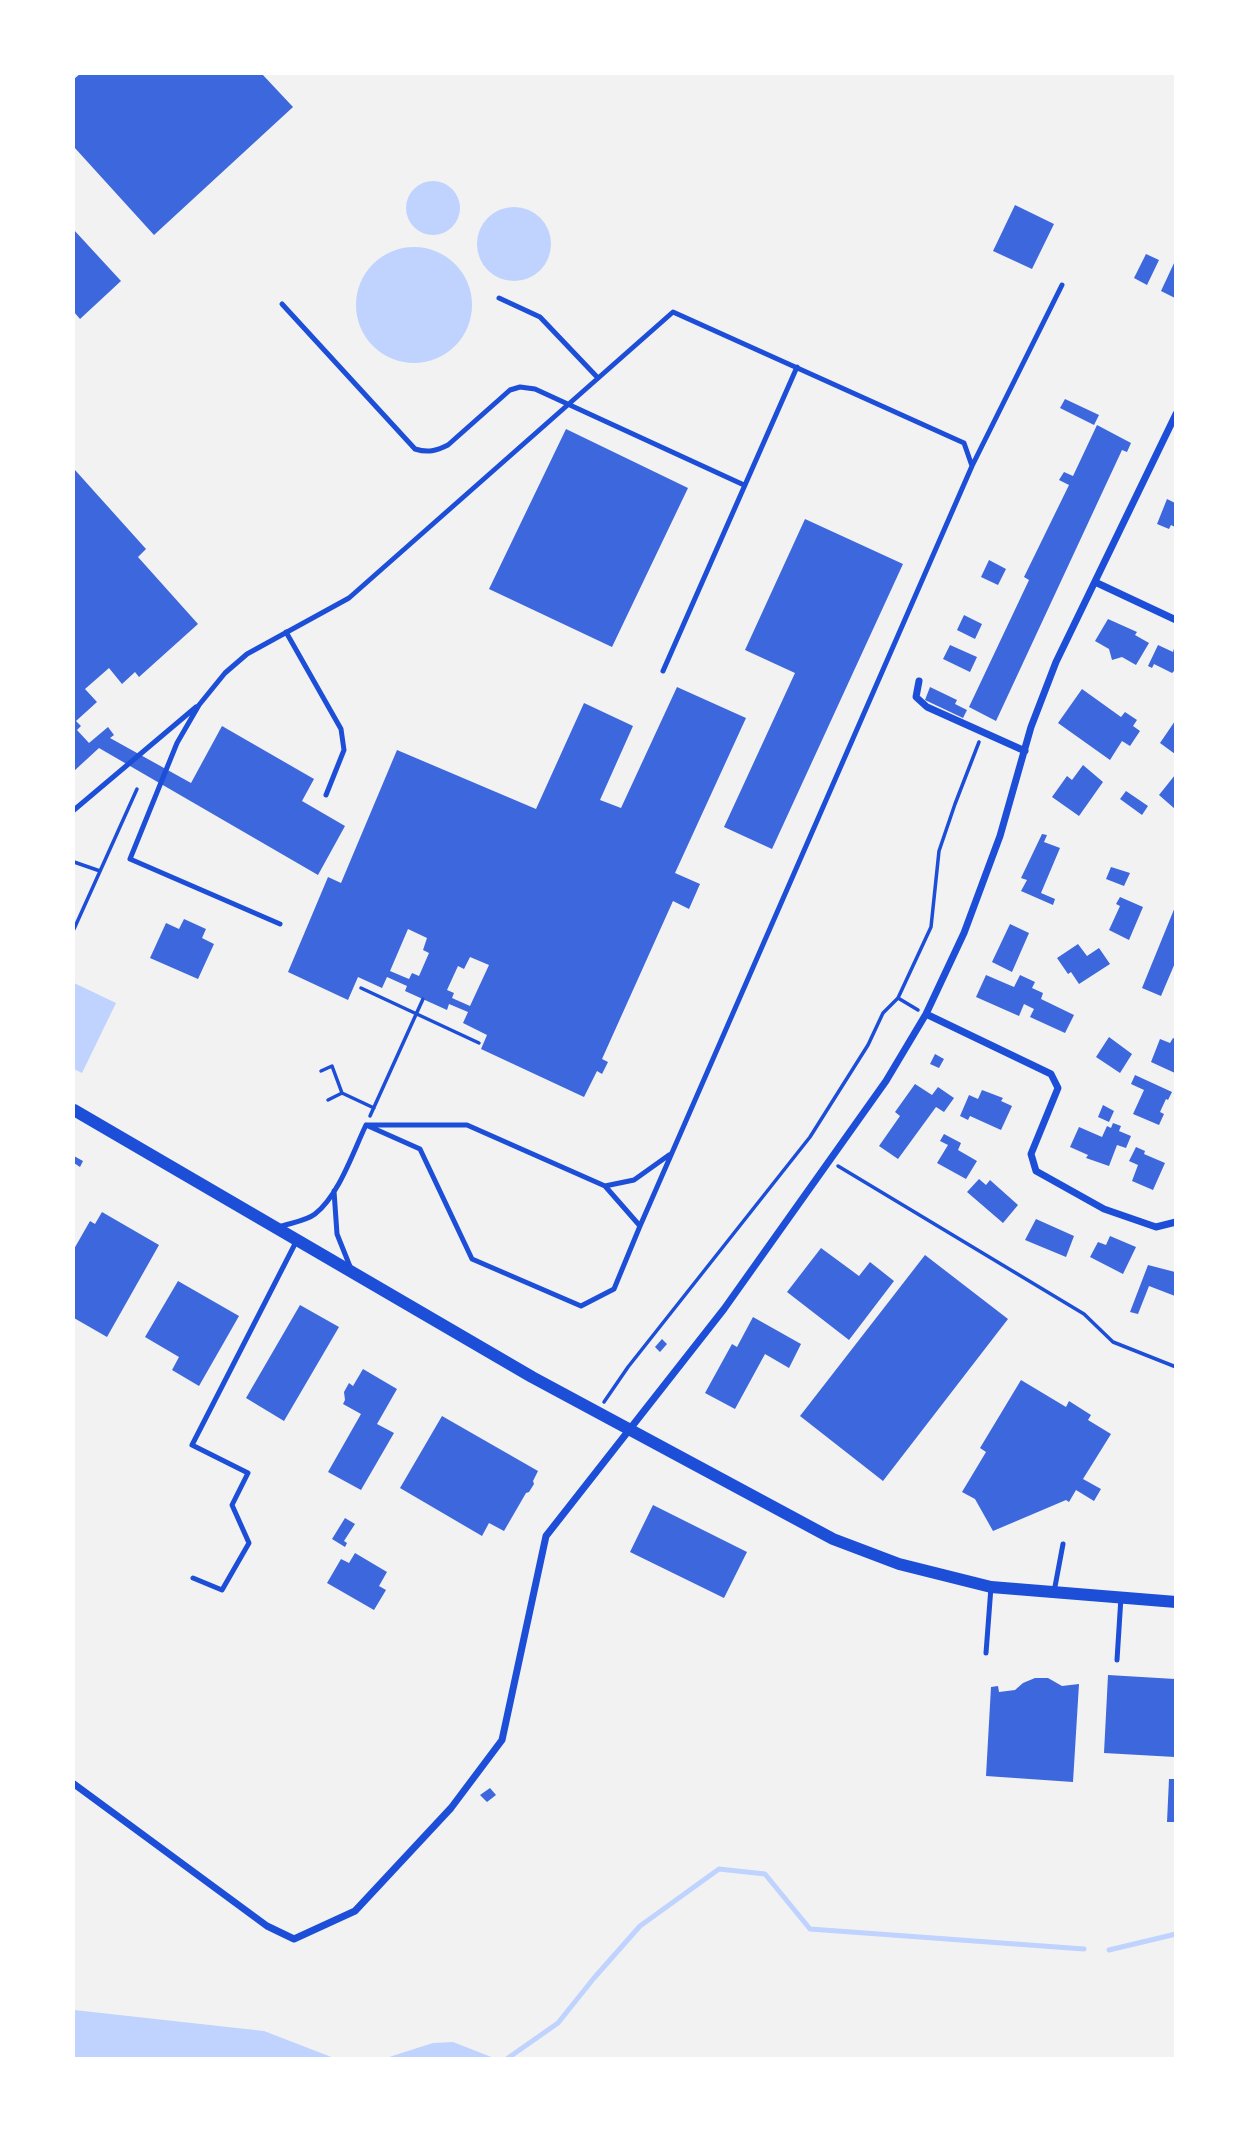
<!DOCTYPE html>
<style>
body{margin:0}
#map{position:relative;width:1249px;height:2132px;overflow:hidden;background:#f2f2f2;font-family:Montserrat,sans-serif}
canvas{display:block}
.frame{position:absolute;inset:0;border:75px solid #fff;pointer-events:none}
</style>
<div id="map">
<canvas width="1249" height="2132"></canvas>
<div class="frame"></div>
</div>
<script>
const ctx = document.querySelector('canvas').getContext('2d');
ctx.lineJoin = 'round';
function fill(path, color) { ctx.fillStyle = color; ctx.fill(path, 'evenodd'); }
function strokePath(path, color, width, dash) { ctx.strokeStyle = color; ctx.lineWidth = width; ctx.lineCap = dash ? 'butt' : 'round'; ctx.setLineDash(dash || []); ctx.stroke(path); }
fill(new Path2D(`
 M406 208a27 27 0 1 1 54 0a27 27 0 1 1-54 0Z
 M477 244a37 37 0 1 1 74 0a37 37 0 1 1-74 0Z
 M356 305a58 58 0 1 1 116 0a58 58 0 1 1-116 0Z
 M74 983 116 1003 82 1073 74 1069Z
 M74 2010 264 2031 334 2058H74Z
 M453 2042 494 2058H386L433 2043Z`), '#bfd3fe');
strokePath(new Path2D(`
 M1109 1950 1176 1934
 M508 2058 558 2023 594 1978 640 1926 719 1869 765 1874 810 1929 1084 1949`), '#bfd3fe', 5);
fill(new Path2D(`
 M80 74H262L293 107 154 235 74 147V79Z
 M1015 205 1054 224 1032 269 993 251Z
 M74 230 121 281 80 319 74 312Z
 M1146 254 1159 260 1147 285 1134 278Z
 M1175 261V298L1161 291Z
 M1065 399 1099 415 1094 425 1060 408Z
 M1097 425 1131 443 1127 452 1122 450 996 721 969 707 1029 580 1024 577 1069 485 1059 480 1064 472 1073 476Z
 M566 429 688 488 612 647 489 589Z
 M75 470 146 549 138 557 198 624 139 677 135 672 122 684 109 668 85 689 97 702 76 721 81 726 77 730 89 743 108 727 114 735 110 738 191 783 222 726 314 779 302 801 345 826 318 875 99 748 74 771V471Z
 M1167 499 1175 503V527L1171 525 1169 529 1157 524Z
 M805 519 903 564 772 849 724 827 795 673 745 650Z
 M989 560 1006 569 998 585 981 577Z
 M964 615 982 624 975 639 957 630Z
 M1108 619 1137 632 1135 635 1149 643 1136 665 1122 657 1112 660 1109 649 1095 641Z
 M950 645 977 657 970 672 943 659Z
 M1158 645 1173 652 1175 645V670L1172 673 1154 664 1152 668 1148 666Z
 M677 687 746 718 675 873 700 884 689 909 673 901 602 1059 608 1062 602 1074 597 1071 584 1097 481 1049 487 1035 463 1023 468 1012 449 1004 447 1010 405 991 407 986 387 977 382 988 358 977 348 1000 288 972 328 877 341 883 397 750 536 809 584 703 633 726 600 800 621 808ZM408 929 427 938 423 950 429 953 419 976 412 973 409 979 390 971ZM470 957 489 965 470 1006 452 998 454 993 447 990 458 966 464 969Z
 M930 687 957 700 955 704 967 710 963 718 925 700Z
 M1082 689 1121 717 1125 712 1137 720 1133 726 1140 731 1130 746 1122 741 1110 760 1058 723Z
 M1175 721V754L1160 743Z
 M1083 765 1103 782 1079 816 1052 797 1067 776 1072 780Z
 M1175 775V809L1159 795Z
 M1126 791 1148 806 1142 815 1120 799Z
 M1042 834 1047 835 1044 842 1060 848 1041 893 1055 899 1053 905 1021 891 1027 880 1021 878Z
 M1111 867 1130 873 1124 886 1106 879Z
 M1120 897 1143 907 1129 940 1109 930 1120 906 1116 904Z
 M1175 907V963L1161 996 1142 988Z
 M184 919 206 929 202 938 214 944 198 979 150 958 166 923 179 929Z
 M1010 924 1029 933 1012 972 992 962Z
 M1078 944 1087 956 1099 948 1110 964 1079 984 1071 972 1068 974 1057 958Z
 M986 975 1014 987 1020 975 1035 982 1032 988 1043 993 1041 999 1074 1015 1065 1033 1030 1017 1034 1009 1024 1004 1019 1016 976 997Z
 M1109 1037 1132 1054 1120 1073 1096 1057Z
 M1173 1038 1175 1039V1073L1151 1062 1160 1039 1170 1043Z
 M935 1054 944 1059 939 1068 930 1064Z
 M1135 1075 1172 1092 1168 1100 1166 1099 1160 1112 1164 1114 1159 1125 1133 1114 1144 1090 1131 1084Z
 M915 1084 932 1095 938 1087 954 1098 944 1112 936 1107 898 1159 879 1146 900 1116 895 1112Z
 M982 1090 1003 1098 1001 1101 1012 1106 1001 1130 970 1116 968 1120 960 1116 969 1095 978 1099Z
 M1103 1105 1114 1111 1109 1122 1098 1117Z
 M1113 1123 1121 1126 1119 1131 1131 1136 1126 1148 1117 1145 1109 1166 1086 1158 1088 1155 1070 1147 1079 1127 1102 1137 1107 1126 1111 1128Z
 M944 1134 961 1143 958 1150 977 1161 966 1179 937 1163 948 1145 940 1141Z
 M1136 1147 1145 1151 1144 1154 1165 1163 1153 1190 1132 1181 1138 1165 1129 1161Z
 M74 1156 83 1161 80 1167 74 1163Z
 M979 1179 986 1185 990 1180 1018 1205 1003 1223 967 1192Z
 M102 1212 159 1245 107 1337 74 1318V1249L90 1221 95 1224Z
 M1036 1219 1074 1236 1066 1257 1025 1240Z
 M1110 1236 1136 1247 1123 1274 1090 1257 1098 1242 1106 1245Z
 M821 1248 859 1276 870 1262 894 1281 849 1340 787 1292Z
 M925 1255 1008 1319 883 1481 800 1416Z
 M1148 1265 1175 1272V1296L1149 1286 1138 1314 1130 1312Z
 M178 1281 239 1316 199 1386 172 1370 179 1357 145 1337Z
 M300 1305 339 1327 284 1421 246 1398Z
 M753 1317 801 1344 789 1368 765 1354 735 1409 705 1393 732 1344 737 1347Z
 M662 1339 667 1344 660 1352 655 1347Z
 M363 1369 397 1389 377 1424 394 1433 361 1490 328 1472 361 1414 343 1404 345 1400 344 1392 349 1383 353 1386Z
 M1021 1380 1066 1407 1069 1401 1091 1415 1088 1420 1111 1434 1083 1479 1101 1489 1094 1501 1076 1490 1069 1502 1066 1500 993 1531 975 1499 962 1492 986 1452 980 1448Z
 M442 1416 538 1471 533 1481 534 1484 529 1492 526 1493 504 1531 489 1523 482 1536 400 1488Z
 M653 1505 747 1552 724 1598 630 1552Z
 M345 1518 355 1524 344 1541 347 1543 345 1547 332 1539Z
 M355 1553 387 1572 379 1586 386 1590 374 1610 327 1583 341 1559 349 1563Z
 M1108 1675 1175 1679V1757L1104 1753Z
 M1035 1678H1048L1062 1686 1079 1684 1073 1782 986 1776 991 1687 998 1686 999 1692 1015 1690 1023 1683Z
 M1169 1779H1175V1822H1167Z
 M490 1788 496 1795 487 1802 480 1795Z`), '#3d67dc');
strokePath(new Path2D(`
 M74 862 100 871
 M74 929 137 789
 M361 988 479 1043
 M898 998 931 927 939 851 955 804 979 742
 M321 1071 332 1066 342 1093
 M328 1100 342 1093 374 1108
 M370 1116 423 999
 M838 1166 1084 1314 1113 1342 1176 1367
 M604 1402 628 1367 810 1137 868 1045 883 1013 898 998 918 1010`), '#1d4ed8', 3.5);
strokePath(new Path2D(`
 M499 298 540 317 598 378
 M282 304 415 449C428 453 436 451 448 445L510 390 520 387 535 389 744 485
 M972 466 1062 285
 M286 632 341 729 344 750 326 795
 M663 671 797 367
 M74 810 196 707
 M280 924 130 859 177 743 199 705 225 673 247 654 349 598 673 312 964 443 972 466 640 1226
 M605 1186 634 1180 669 1155
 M334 1191 337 1234 351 1269
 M279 1227C290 1223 306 1221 315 1214 339 1195 353 1152 366 1125L420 1149 472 1259 581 1306 614 1289 640 1226 605 1186 467 1125H366
 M193 1578 222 1590 249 1543 232 1505 248 1473 192 1445 297 1240
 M1054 1592 1063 1544
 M986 1653 991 1587
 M1117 1660 1121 1597`), '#1d4ed8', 5);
strokePath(new Path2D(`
 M1095 582 1176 620
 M919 681 916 697 927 707 1025 751
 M926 1014 1051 1074 1058 1088 1031 1154 1036 1171 1104 1209 1156 1227 1176 1222
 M74 1784 267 1926 294 1939 355 1911 451 1808 502 1740 546 1536 724 1309 886 1081 926 1014 964 933 1000 836 1031 727 1056 662 1176 414`), '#1d4ed8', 7);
strokePath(new Path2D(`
 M74 1110 532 1377 833 1539 899 1564 991 1587 1176 1602`), '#1d4ed8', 12);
</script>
